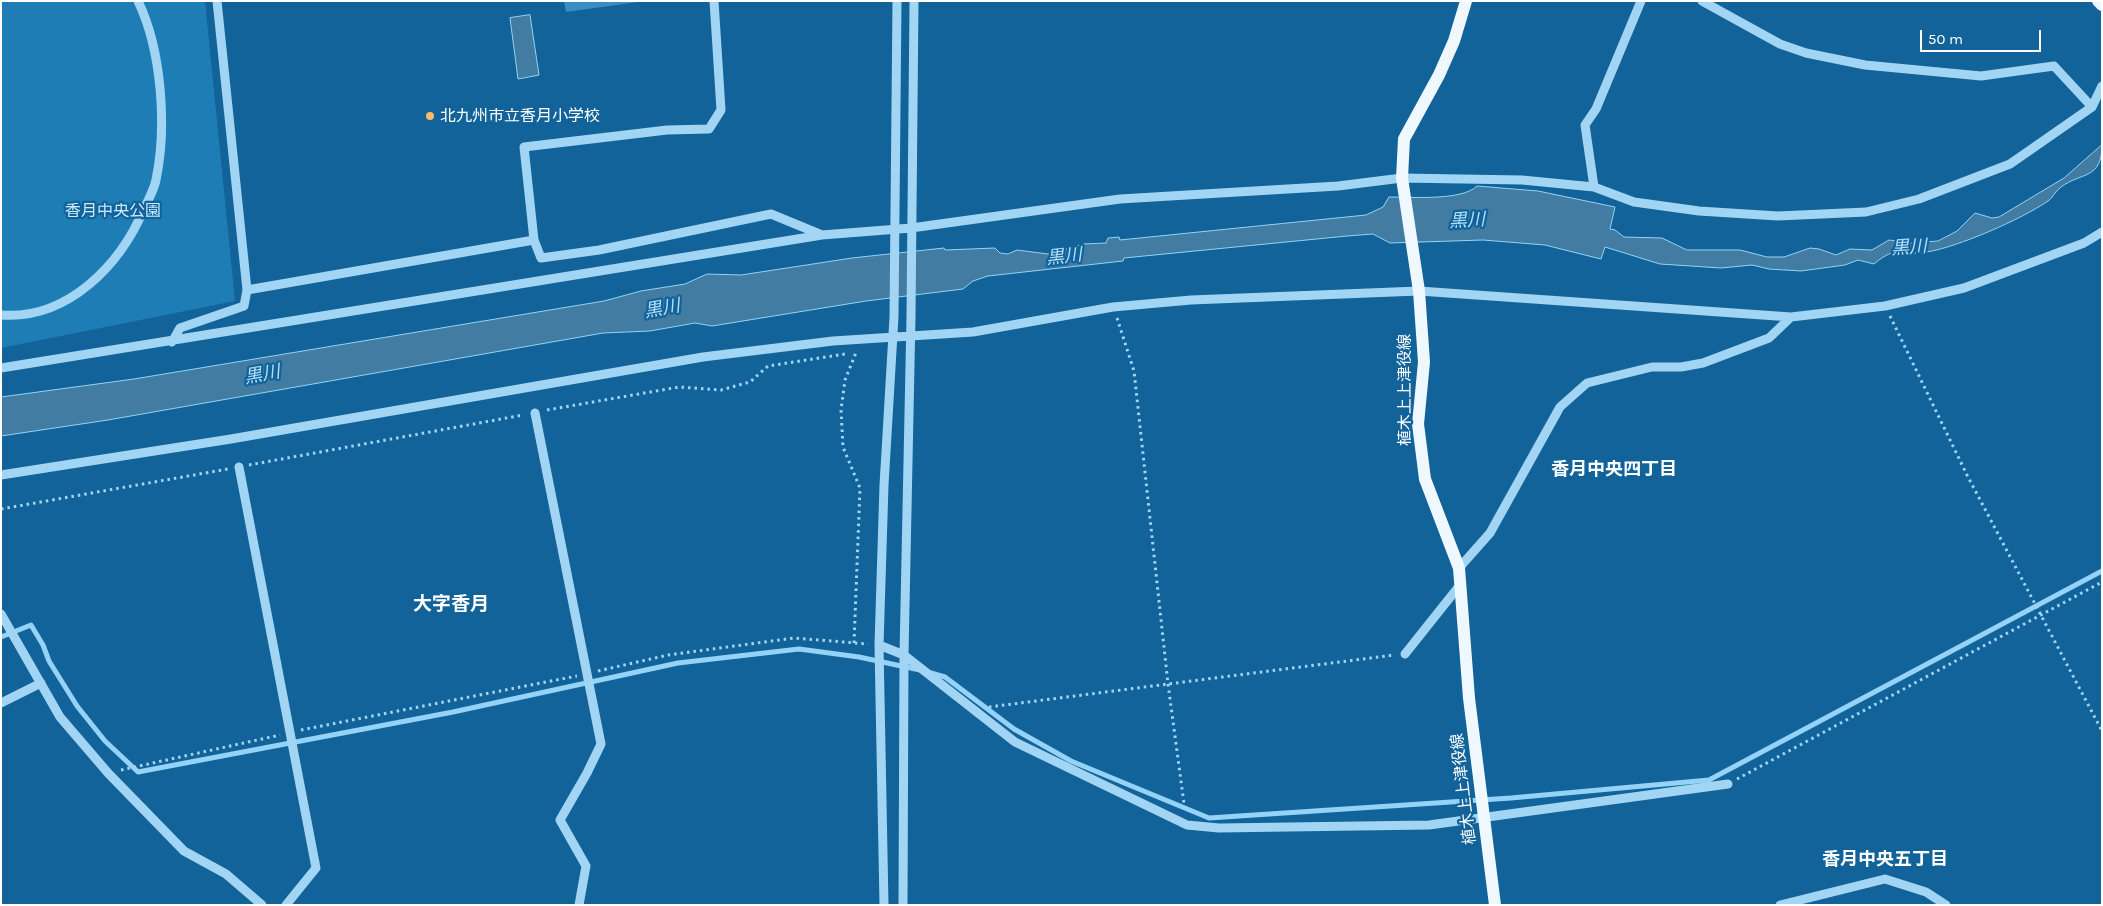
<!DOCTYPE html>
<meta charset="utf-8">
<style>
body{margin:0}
#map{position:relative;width:2103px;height:906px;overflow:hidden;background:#116399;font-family:Karla,sans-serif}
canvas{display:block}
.frame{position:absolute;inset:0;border:2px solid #fff;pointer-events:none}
.scale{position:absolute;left:1920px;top:30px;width:121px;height:22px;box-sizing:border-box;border:2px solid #fff;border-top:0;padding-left:6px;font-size:15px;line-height:18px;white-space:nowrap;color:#fff;-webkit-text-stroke:4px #116399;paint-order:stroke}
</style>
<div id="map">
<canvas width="2103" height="906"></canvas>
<div class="frame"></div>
<div class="scale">50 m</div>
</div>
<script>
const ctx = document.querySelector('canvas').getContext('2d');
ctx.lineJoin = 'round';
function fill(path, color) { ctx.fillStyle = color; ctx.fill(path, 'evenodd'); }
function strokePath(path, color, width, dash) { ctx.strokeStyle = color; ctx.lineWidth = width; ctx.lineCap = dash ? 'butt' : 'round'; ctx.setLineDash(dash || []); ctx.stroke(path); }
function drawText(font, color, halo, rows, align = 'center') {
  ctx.font = font + ' Karla,"Noto Sans JP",sans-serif'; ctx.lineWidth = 4.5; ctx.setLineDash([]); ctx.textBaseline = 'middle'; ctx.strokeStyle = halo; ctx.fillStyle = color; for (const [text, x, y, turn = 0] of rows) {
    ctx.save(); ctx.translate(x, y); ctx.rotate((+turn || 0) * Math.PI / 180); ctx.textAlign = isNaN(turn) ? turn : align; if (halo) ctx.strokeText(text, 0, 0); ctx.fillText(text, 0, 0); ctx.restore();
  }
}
fill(new Path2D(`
 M1 1H205L235 301 1 348Z`), '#1f7db6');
const water = new Path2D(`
 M530 15 539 75 518 79 510 18Z
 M2102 145C2102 180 2081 172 2061 187 2055 191 2053 198 2048 201 2022 219 1958 247 1927 252 1901 257 1899 243 1874 264L1858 260 1845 265 1801 271 1769 269 1752 265 1721 268 1660 264 1605 247 1601 259 1545 245 1483 240 1390 243 1373 234 1347 236 1124 258 1123 261 988 276 973 281 963 289 866 301 712 326 695 323 650 331 603 333 108 420 1 436V397L134 379 604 301 641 291 685 284 707 274 741 275 852 258 944 248 945 250 995 248 1000 253 1008 254 1017 250 1048 254 1084 244 1106 243 1108 238 1119 237 1120 240 1366 215 1383 207 1389 197C1411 197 1462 201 1477 186L1538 191 1615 207 1610 229 1615 230 1624 237 1662 238 1687 250H1740L1767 257H1784L1810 248 1819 249 1836 255 1850 249 1872 250 1889 240 1911 243 1938 241 1957 231 1975 213 1992 218 1999 217 2064 178Z`);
fill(water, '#427ca2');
strokePath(water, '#94d3f7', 1);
strokePath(new Path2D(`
 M1 637 31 625 43 645 49 661 77 706 105 741 138 772 453 712 678 663 799 649 859 657 920 670
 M931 673 945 677 1014 729 1071 761 1209 818 1511 798 1709 780 2102 571`), '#94d3f7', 5);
fill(new Path2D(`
 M564 1H638V2L566 12Z`), '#398dc1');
strokePath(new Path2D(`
 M1890 316 1967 475 2102 731
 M1117 318 1134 371 1168 684 1185 811
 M547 410 679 387 721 390 750 382 768 366 845 354
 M249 465 523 415
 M1 509 228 469
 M854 643 860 488 843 447 841 410 845 380 857 350
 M598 671 668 655 794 638 868 644
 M989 707 1394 655
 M301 730 577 676
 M121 770 280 735
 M1737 779 2102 582`), '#a2d5f4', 3, [2.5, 4]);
strokePath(new Path2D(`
 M714 1 721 110 709 129 667 130 524 147 534 240 541 258 599 250 771 214 822 235
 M1702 1 1780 44 1806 53 1865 65 1981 76 2054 66 2092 107
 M1594 187 1585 125 1596 109 1641 1
 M247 290 534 240
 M1 315C68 320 120 265 144 209 148 200 154 190 156 180 167 127 162 51 138 1
 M172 342 180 328 244 306 247 290 217 1
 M1 368 822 235 911 228 1120 199 1338 186 1402 178 1522 180 1594 187 1634 202 1699 211 1778 216 1866 212 1919 199 2010 164 2092 107 2102 86
 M535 413 601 744 587 773 560 820 586 866 579 905
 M239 467 316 868 286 905
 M1 475 231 439 703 357 833 341 973 332 1113 307 1191 300 1419 291 1791 317 1885 306 1964 288 2084 243 2102 232
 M1459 568 1490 533 1560 407 1587 383 1652 367H1681L1703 363 1769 338 1791 317
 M1 614 60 717 108 773 184 851 226 874 262 905
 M879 645 904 655 1015 742 1187 825 1219 828 1429 825 1728 784
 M1405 654 1460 585
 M1 703 41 683
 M884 905 879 645 884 485 894 317 897 1
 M903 905 904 655 911 317 914 1
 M1780 905 1885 879 1926 892 1946 905`), '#a2d5f4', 9);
strokePath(new Path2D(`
 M1466 1 1454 41 1439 75 1404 139 1402 178 1419 291 1424 362 1418 424 1425 479 1459 568 1469 698 1495 905
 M2098 1 2102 5`), '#eff8ff', 12);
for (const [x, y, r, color] of [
 [430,116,5,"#ffb865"]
]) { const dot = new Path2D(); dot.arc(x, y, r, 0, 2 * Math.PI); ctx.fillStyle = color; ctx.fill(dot); strokePath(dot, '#116399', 2); }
drawText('16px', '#fff', '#116399', [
 ["北九州市立香月小学校",440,116]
], 'left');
drawText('16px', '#caebfe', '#116399', [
 ["香月中央公園",113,211]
]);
drawText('16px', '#fff', '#116399', [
 ["植木上上津役線",1405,390,-90],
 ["植木上上津役線",1464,789,-97]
]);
drawText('italic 18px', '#b3e0fb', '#116399', [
 ["黒川",1467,221,-3],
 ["黒川",1909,248,-4],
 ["黒川",1064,257,-6],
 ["黒川",662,309,-10],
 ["黒川",262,375,-10]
]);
drawText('bold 18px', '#fff', '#116399', [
 ["香月中央四丁目",1614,470],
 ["香月中央五丁目",1885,860]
]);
drawText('bold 19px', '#fff', '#116399', [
 ["大字香月",451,605]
]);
</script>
